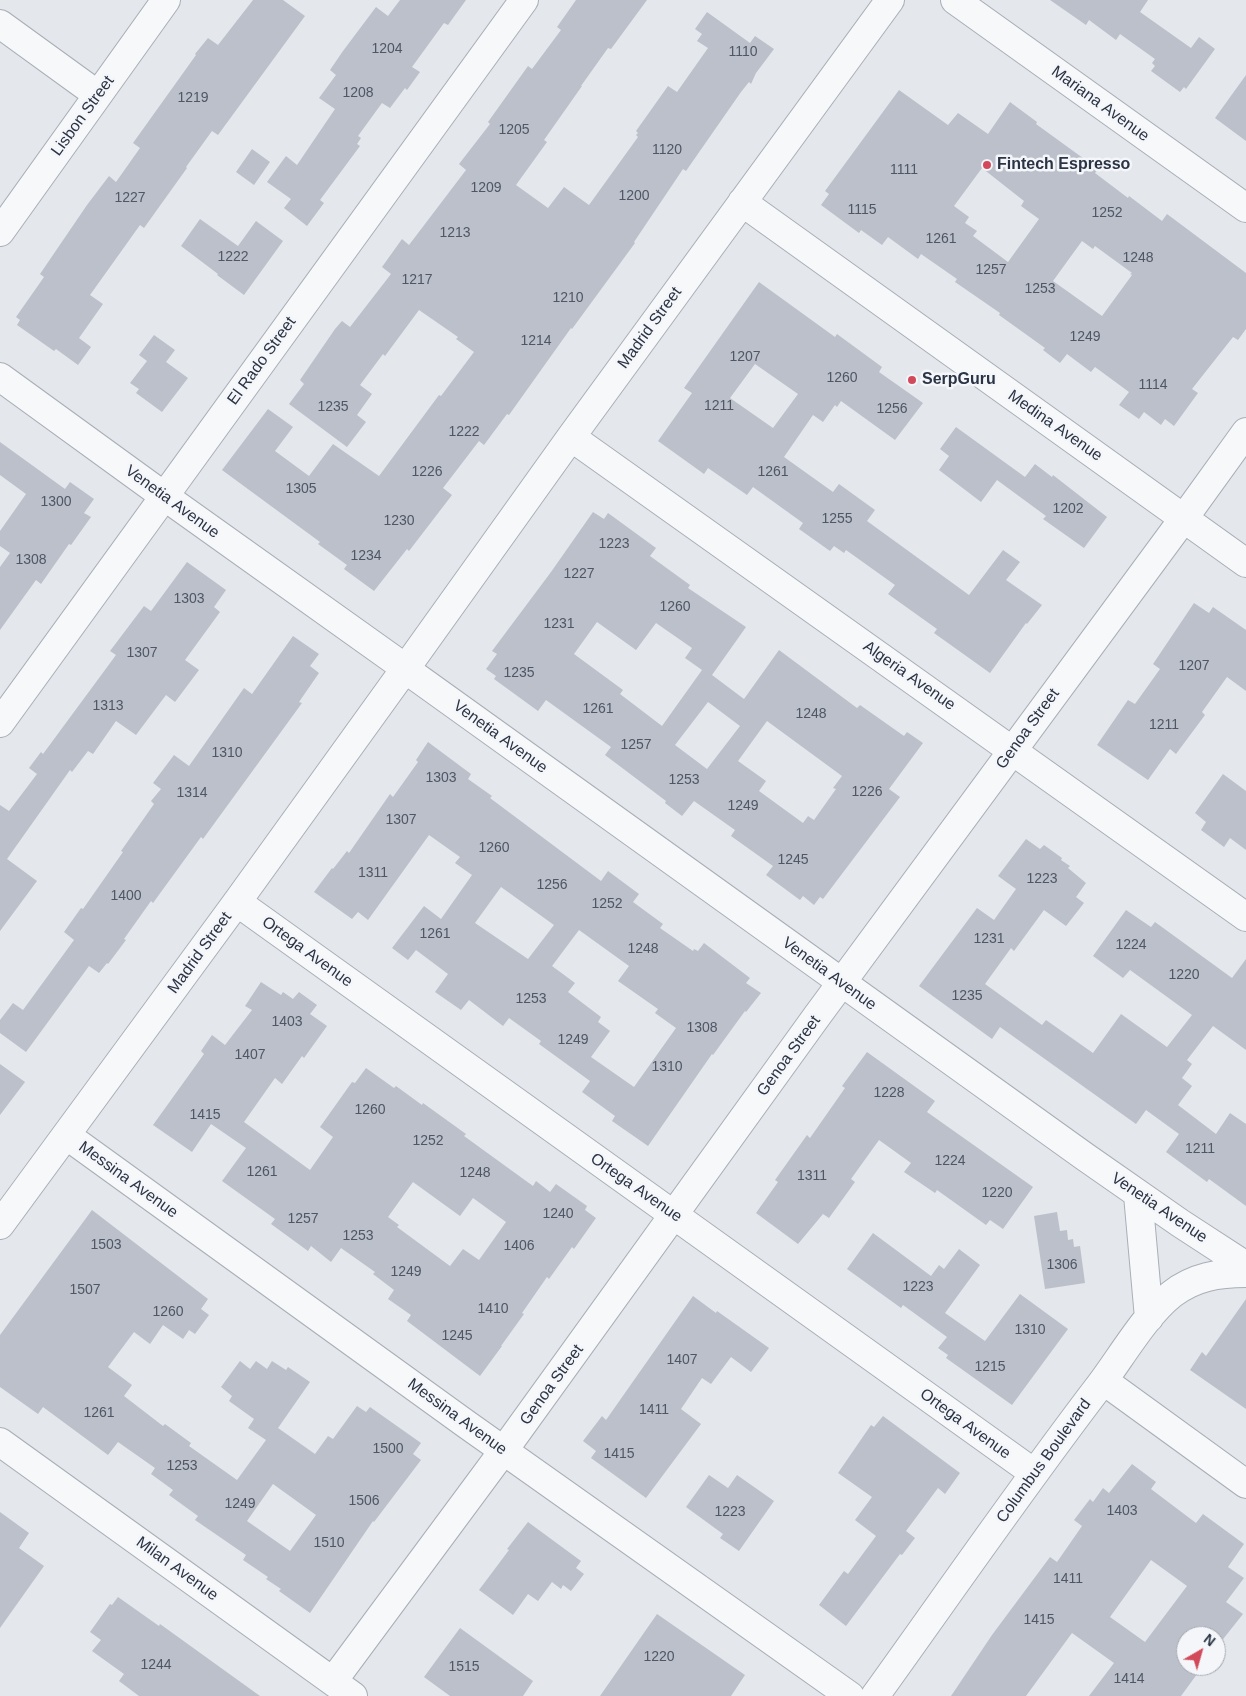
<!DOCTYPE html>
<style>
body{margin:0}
#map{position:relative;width:1246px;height:1696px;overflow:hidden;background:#e4e7ec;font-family:Helvetica,sans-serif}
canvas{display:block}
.north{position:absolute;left:1176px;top:1626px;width:50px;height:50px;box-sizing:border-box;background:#f4f6f9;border:1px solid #a4a8b1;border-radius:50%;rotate:38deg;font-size:14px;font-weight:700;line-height:20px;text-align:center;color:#2b3445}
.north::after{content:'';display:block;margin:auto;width:18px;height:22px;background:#d1495b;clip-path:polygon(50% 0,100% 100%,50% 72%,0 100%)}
</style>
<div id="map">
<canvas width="1246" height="1696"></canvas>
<div class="north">N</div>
</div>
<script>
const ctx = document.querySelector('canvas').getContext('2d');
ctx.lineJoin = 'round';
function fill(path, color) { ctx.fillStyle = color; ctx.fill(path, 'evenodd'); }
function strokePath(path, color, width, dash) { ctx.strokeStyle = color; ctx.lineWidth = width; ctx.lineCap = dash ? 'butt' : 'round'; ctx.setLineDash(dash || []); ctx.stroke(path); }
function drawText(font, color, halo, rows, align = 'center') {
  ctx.font = font + ' Helvetica,sans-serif'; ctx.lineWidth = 5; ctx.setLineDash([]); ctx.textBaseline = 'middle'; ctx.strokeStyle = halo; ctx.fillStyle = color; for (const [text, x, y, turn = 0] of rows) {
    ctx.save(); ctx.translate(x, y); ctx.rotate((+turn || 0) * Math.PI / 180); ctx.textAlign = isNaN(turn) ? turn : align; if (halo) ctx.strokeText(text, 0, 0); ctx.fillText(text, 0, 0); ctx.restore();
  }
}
fill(new Path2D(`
 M253 0H283L305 16 218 135 212 131 186 167 187 168 144 228 140 225 90 295 103 304 79 338 91 347 78 365 56 349 54 351 17 325 20 320 16 317 44 277 40 274 87 205 109 176 116 182 140 148 133 143 196 55 195 54 208 38 218 45Z
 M400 0H466L448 25 444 23 412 67 420 72 407 90 405 88 390 108 382 103 358 136 361 138 357 144 360 146 320 200 324 203 307 226 284 208 291 199 267 182 286 156 297 165 335 109 319 98 336 75 330 70 343 51 376 7 388 16Z
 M576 0H647L611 49 608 48 581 86H582L544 140 547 142 516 185 548 208 564 187 589 205 638 137 636 135 638 133 636 131 668 86 677 92 708 48 697 41 702 34 695 29 707 12 750 43 755 36 774 49 756 73 751 84 749 82 741 92 686 171 683 169 634 242 635 243 572 329 571 328 509 415 507 414 484 445 479 441 443 488 452 495 409 551 407 549 374 591 344 569 347 565 318 544 320 542 222 470 268 409 293 427 275 451 309 476 333 444 379 476 439 395 441 396 474 352 456 339 458 337 419 310 385 356 383 354 360 385 372 394 357 415 366 422 347 447 289 404 304 384 300 380 335 329 342 321 350 327 391 274 382 267 402 239 409 245 466 170 459 164 490 124 488 122 528 66 532 69 561 30 557 27Z
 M1050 0H1148L1140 12 1191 48 1199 37 1215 49 1186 89 1184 87 1180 92 1151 71 1155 66 1152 63 1155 59 1120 34 1116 40 1089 20 1086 25Z
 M1246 75V141L1215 118Z
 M899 90 948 125 958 113 988 134 1010 102 1037 122 1036 124 1098 169 1095 173 1128 198 1129 196 1162 221 1167 214 1246 273V329L1238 340 1233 337 1192 389 1198 393 1174 426 1165 419 1161 425 1144 412 1139 419 1119 405 1129 392 1095 367 1091 372 1067 354 1060 363 1043 350 1045 348 999 315 1000 313 955 282 957 279 921 254 918 259 888 237 882 245 861 230 859 233 821 205 829 194 825 191ZM982 168 1024 201 1021 206 1039 219 1008 262 973 236 977 231 965 223 969 217 954 206ZM1082 241 1093 249 1095 246 1132 273 1130 274 1132 275 1102 316 1053 281Z
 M252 149 270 162 254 185 236 172Z
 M200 219 238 246 256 221 283 241 244 295 217 275 218 274 181 246Z
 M759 282 835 337 837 334 882 367 879 372 923 403 895 440 841 401 837 407 835 405 823 422 813 415 784 457 833 492 839 484 875 510 867 521 969 595 1003 550 1020 562 1006 580 1042 605 1027 624 1026 623 990 673 934 633 937 629 888 594 895 585 846 550 844 553 834 546 830 551 799 529 803 523 753 487 747 495 708 468 704 474 658 441 692 393 684 388ZM755 364 798 394 773 428 730 398Z
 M154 335 175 350 166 362 188 378 162 412 136 393 139 389 130 383 147 361 139 355Z
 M956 427 1025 477 1035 464 1052 477 1053 475 1107 517 1084 548 1043 519 1046 516 997 480 981 502 939 470 949 456 940 449Z
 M0 442 65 489 70 482 94 499 84 513 91 517 71 545 69 544 41 584 36 580 0 630V567L10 553 0 546V531L26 494 0 475Z
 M593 512 604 519 608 513 656 548 650 556 690 585 688 588 746 627 712 675 744 699 779 650 857 708 860 705 904 736 907 732 923 743 889 789 900 797 823 899 820 897 814 905 803 896 800 900 766 875 773 866 731 836 735 830 694 801 682 816 665 803 666 801 605 755 611 747 546 700 538 711 494 679 496 676 486 669 497 654 492 651 551 572ZM597 622 636 650 656 623 692 648 685 658 702 670 662 726 620 694 623 690 574 654ZM708 702 740 726 707 769 675 745ZM767 721 842 776 833 788 836 789 814 820 808 816 803 823 759 791 766 781 738 761Z
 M187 562 226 590 214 607 220 612 185 660 199 670 175 702 166 695 136 735 116 721 93 754 88 751 72 772 70 770 7 859 37 881 0 931V805L9 811 37 774 29 768 41 752 43 754 116 655 110 651 144 606 151 611Z
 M1194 603 1209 613 1213 607 1246 630V691L1227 677 1202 712 1205 715 1176 754 1170 749 1148 780 1097 745 1128 700 1135 704 1160 669 1153 664Z
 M293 636 319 654 310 666 319 673 299 702 302 703 203 839 201 837 153 903 151 901 124 939 126 940 108 964 107 963 99 973 89 966 26 1052 0 1033V1020L13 1003 23 1010 74 940 64 932 81 908 83 909 123 852 121 851 154 804 151 801 161 789 153 783 174 755 189 766 244 688 252 694Z
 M428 742 471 774 468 779 492 796 490 798 601 881 608 871 639 894 633 902 663 924 660 928 693 951 694 949 698 951 704 943 750 978 746 983 761 993 746 1012 745 1011 713 1055 712 1054 648 1146 612 1121 615 1116 582 1092 590 1081 539 1044 541 1041 509 1018 503 1026 469 1000 461 1010 435 992 448 974 416 950 408 960 392 948 424 906 441 919 472 875 455 863 460 857 429 835 368 920 358 912 352 919 314 892 332 868 333 869 347 851 349 853 390 794 393 797 418 762 416 760ZM501 887 554 925 528 959 475 923ZM579 930 629 966 618 981 658 1009 655 1013 676 1028 634 1087 591 1057 610 1031 598 1022 601 1017 568 992 575 983 552 966Z
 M1223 774 1246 791V850L1230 838 1224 847 1201 830 1206 822 1195 813Z
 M1026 839 1040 849 1044 845 1062 858 1061 860 1070 866 1068 868 1086 883 1076 897 1084 903 1066 926 1044 910 1014 951 1011 948 985 984 1042 1025 1046 1020 1093 1053 1121 1014 1167 1047 1192 1015 1130 970 1123 978 1093 956 1126 910 1151 927 1155 922 1232 978 1246 959V1050L1213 1026 1187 1060 1192 1064 1182 1078 1192 1086 1178 1105 1216 1134 1230 1113 1246 1124V1206L1209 1179 1207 1182 1166 1152 1179 1134 1146 1110 1136 1124 1000 1027 992 1039 919 986 977 908 994 920 1016 889 998 876Z
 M261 982 281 995 283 992 293 999 299 992 317 1005 310 1014 327 1026 304 1058 302 1056 282 1084 275 1078 244 1122 310 1170 333 1137 320 1127 352 1082 355 1083 366 1068 394 1088 396 1086 422 1105 423 1103 466 1134 464 1136 533 1186 536 1181 550 1192 556 1184 587 1206 585 1210 596 1218 574 1249 572 1247 549 1279 547 1277 522 1313 524 1314 501 1346H502L480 1376 407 1321 411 1315 388 1299 394 1290 373 1274 375 1272 341 1248 331 1262 311 1246 308 1251 271 1224 275 1219 222 1181 246 1148 211 1124 192 1152 153 1125 204 1054 201 1051 212 1035 225 1045 252 1010 245 1006ZM413 1182 460 1216 473 1198 506 1222 479 1260 463 1249 450 1266 397 1227 399 1225 388 1217Z
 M867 1052 935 1101 927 1112 1033 1187 1003 1229 990 1220 986 1225 937 1190 935 1193 904 1172 911 1163 879 1140 851 1179 855 1182 829 1218 823 1214 798 1244 756 1213 778 1182 775 1180 807 1135 810 1138 845 1088 842 1086Z
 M0 1064 25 1082 0 1115Z
 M92 1210 208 1299 201 1309 209 1315 195 1334 189 1330 183 1339 163 1325 150 1344 134 1332 108 1367 132 1385 124 1396 163 1426 165 1424 191 1443 189 1446 237 1480 266 1440 248 1428 254 1419 229 1401 232 1396 221 1387 240 1361 250 1369 256 1361 267 1369 272 1361 286 1370 288 1367 310 1382 278 1428 315 1454 328 1436 333 1439 357 1406 366 1412 370 1407 421 1443 413 1454 421 1460 374 1522 373 1521 310 1613 279 1591 281 1589 266 1579 268 1577 243 1560 246 1555 195 1520 198 1516 169 1495 173 1490 151 1474 155 1468 118 1442 108 1455 43 1407 38 1414 0 1387V1335ZM273 1484 316 1515 290 1551 247 1521Z
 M1057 1212 1060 1231 1067 1230 1068 1240 1073 1239 1074 1247 1080 1246 1085 1283 1045 1289 1034 1216Z
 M873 1233 931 1276 939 1265 944 1269 959 1249 980 1265 945 1313 985 1341 1020 1294 1068 1329 1012 1405 946 1358 948 1355 938 1348 947 1337 903 1305 901 1308 847 1269Z
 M693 1296 716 1313 717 1311 769 1348 751 1372 731 1357 711 1384 702 1378 681 1409 701 1424 646 1498 591 1458 596 1451 583 1441 602 1416 606 1420Z
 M1246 1299V1409L1190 1370 1202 1352 1206 1356Z
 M883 1416 960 1473 945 1494 938 1488 906 1531 915 1538 902 1555 900 1554 846 1626 819 1605 844 1571 848 1574 876 1536 855 1520 872 1497 838 1473 871 1425 874 1427Z
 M1132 1464 1156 1482 1151 1489 1196 1523 1203 1514 1244 1544 1228 1567 1244 1578 1226 1602 1243 1614 1216 1648V1636H1186V1666H1203L1181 1696H1089L1114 1663 1072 1633 1026 1696H951L992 1635 1050 1557 1057 1562 1082 1526 1074 1520 1090 1499 1093 1502 1103 1488 1109 1493ZM1151 1560 1187 1586 1145 1642 1110 1617Z
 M709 1475 728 1488 737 1475 774 1501 739 1551 720 1538 723 1534 686 1507Z
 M0 1512 29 1533 19 1548 44 1566 0 1628Z
 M528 1522 581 1561 576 1568 584 1574 571 1591 563 1585 561 1589 552 1582 538 1601 528 1594 513 1615 479 1590 509 1550 507 1549Z
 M118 1597 159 1626 160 1624 260 1696H139L119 1681 124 1674 92 1651 101 1640 90 1632 110 1604 112 1605Z
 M657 1614 745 1675 731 1696H600Z
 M460 1628 533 1681 523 1696H450L424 1677Z`), '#bbc0ca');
const street = new Path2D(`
 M955 0 1246 208
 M0 24 98 95
 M742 202 1246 563
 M0 232 166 0
 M0 377 164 496 394 660
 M571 437 1246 917
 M413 658 571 437 890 0
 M415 676 1084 1156 1180 1223 1246 1266
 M0 723 524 0
 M237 902 1034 1473
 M66 1135 466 1424 850 1696
 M1138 1195 1149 1318
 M0 1225 237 902 397 680
 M1104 1381 1246 1484
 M0 1442 353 1696
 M333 1681 504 1450 817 1016 1184 518 1246 432
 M875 1696C949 1593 1020 1490 1097 1389 1119 1361 1144 1316 1172 1294 1194 1277 1218 1273 1246 1273`);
strokePath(street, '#a9aeb7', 30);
strokePath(street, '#f7f8fa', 28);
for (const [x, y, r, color] of [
 [987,165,5,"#d1495b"],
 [912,380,5,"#d1495b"]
]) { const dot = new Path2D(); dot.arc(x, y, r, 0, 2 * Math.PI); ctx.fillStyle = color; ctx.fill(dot); strokePath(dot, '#f4f6f9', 2); }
drawText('14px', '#4f5766', null, [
 ["1204",387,49],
 ["1110",743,52],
 ["1208",358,93],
 ["1219",193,98],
 ["1205",514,130],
 ["1120",667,150],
 ["1111",904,170],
 ["1209",486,188],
 ["1200",634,196],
 ["1227",130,198],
 ["1115",862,210],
 ["1252",1107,213],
 ["1213",455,233],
 ["1261",941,239],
 ["1222",233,257],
 ["1248",1138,258],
 ["1257",991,270],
 ["1217",417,280],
 ["1253",1040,289],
 ["1210",568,298],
 ["1249",1085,337],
 ["1214",536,341],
 ["1207",745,357],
 ["1260",842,378],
 ["1114",1153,385],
 ["1211",719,406],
 ["1235",333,407],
 ["1256",892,409],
 ["1222",464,432],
 ["1226",427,472],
 ["1261",773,472],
 ["1305",301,489],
 ["1300",56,502],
 ["1202",1068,509],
 ["1255",837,519],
 ["1230",399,521],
 ["1223",614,544],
 ["1234",366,556],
 ["1308",31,560],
 ["1227",579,574],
 ["1303",189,599],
 ["1260",675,607],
 ["1231",559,624],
 ["1307",142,653],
 ["1207",1194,666],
 ["1235",519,673],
 ["1313",108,706],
 ["1261",598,709],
 ["1248",811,714],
 ["1211",1164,725],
 ["1257",636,745],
 ["1310",227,753],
 ["1303",441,778],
 ["1253",684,780],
 ["1226",867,792],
 ["1314",192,793],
 ["1249",743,806],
 ["1307",401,820],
 ["1260",494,848],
 ["1245",793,860],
 ["1311",373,873],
 ["1223",1042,879],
 ["1256",552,885],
 ["1400",126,896],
 ["1252",607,904],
 ["1261",435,934],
 ["1231",989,939],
 ["1224",1131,945],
 ["1248",643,949],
 ["1220",1184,975],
 ["1235",967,996],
 ["1253",531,999],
 ["1403",287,1022],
 ["1308",702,1028],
 ["1249",573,1040],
 ["1407",250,1055],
 ["1310",667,1067],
 ["1228",889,1093],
 ["1260",370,1110],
 ["1415",205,1115],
 ["1252",428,1141],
 ["1211",1200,1149],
 ["1224",950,1161],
 ["1261",262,1172],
 ["1248",475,1173],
 ["1311",812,1176],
 ["1220",997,1193],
 ["1240",558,1214],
 ["1257",303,1219],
 ["1253",358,1236],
 ["1503",106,1245],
 ["1406",519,1246],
 ["1306",1062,1265],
 ["1249",406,1272],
 ["1223",918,1287],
 ["1507",85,1290],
 ["1410",493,1309],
 ["1260",168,1312],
 ["1310",1030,1330],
 ["1245",457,1336],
 ["1407",682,1360],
 ["1215",990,1367],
 ["1411",654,1410],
 ["1261",99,1413],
 ["1500",388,1449],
 ["1415",619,1454],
 ["1253",182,1466],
 ["1506",364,1501],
 ["1249",240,1504],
 ["1403",1122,1511],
 ["1223",730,1512],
 ["1510",329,1543],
 ["1411",1068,1579],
 ["1415",1039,1620],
 ["1220",659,1657],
 ["1244",156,1665],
 ["1515",464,1667],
 ["1414",1129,1679]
]);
drawText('16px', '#2b3445', '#f4f6f9', [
 ["Mariana Avenue",1100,104,36],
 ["Lisbon Street",83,116,-54],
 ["Madrid Street",650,328,-54],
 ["El Rado Street",262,361,-54],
 ["Medina Avenue",1055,426,35],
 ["Venetia Avenue",172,502,36],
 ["Algeria Avenue",909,676,35],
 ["Genoa Street",1028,729,-54],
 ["Venetia Avenue",500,737,36],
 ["Ortega Avenue",307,952,36],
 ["Madrid Street",200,953,-54],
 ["Venetia Avenue",829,974,36],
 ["Genoa Street",789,1056,-54],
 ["Messina Avenue",128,1180,36],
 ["Ortega Avenue",636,1188,35],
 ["Venetia Avenue",1159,1208,34],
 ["Genoa Street",552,1385,-54],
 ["Messina Avenue",457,1417,36],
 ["Ortega Avenue",965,1424,36],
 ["Columbus Boulevard",1044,1461,-54],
 ["Milan Avenue",177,1569,36]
]);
drawText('bold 16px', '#2b3445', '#f4f6f9', [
 ["Fintech Espresso",997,165],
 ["SerpGuru",922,380]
], 'left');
</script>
